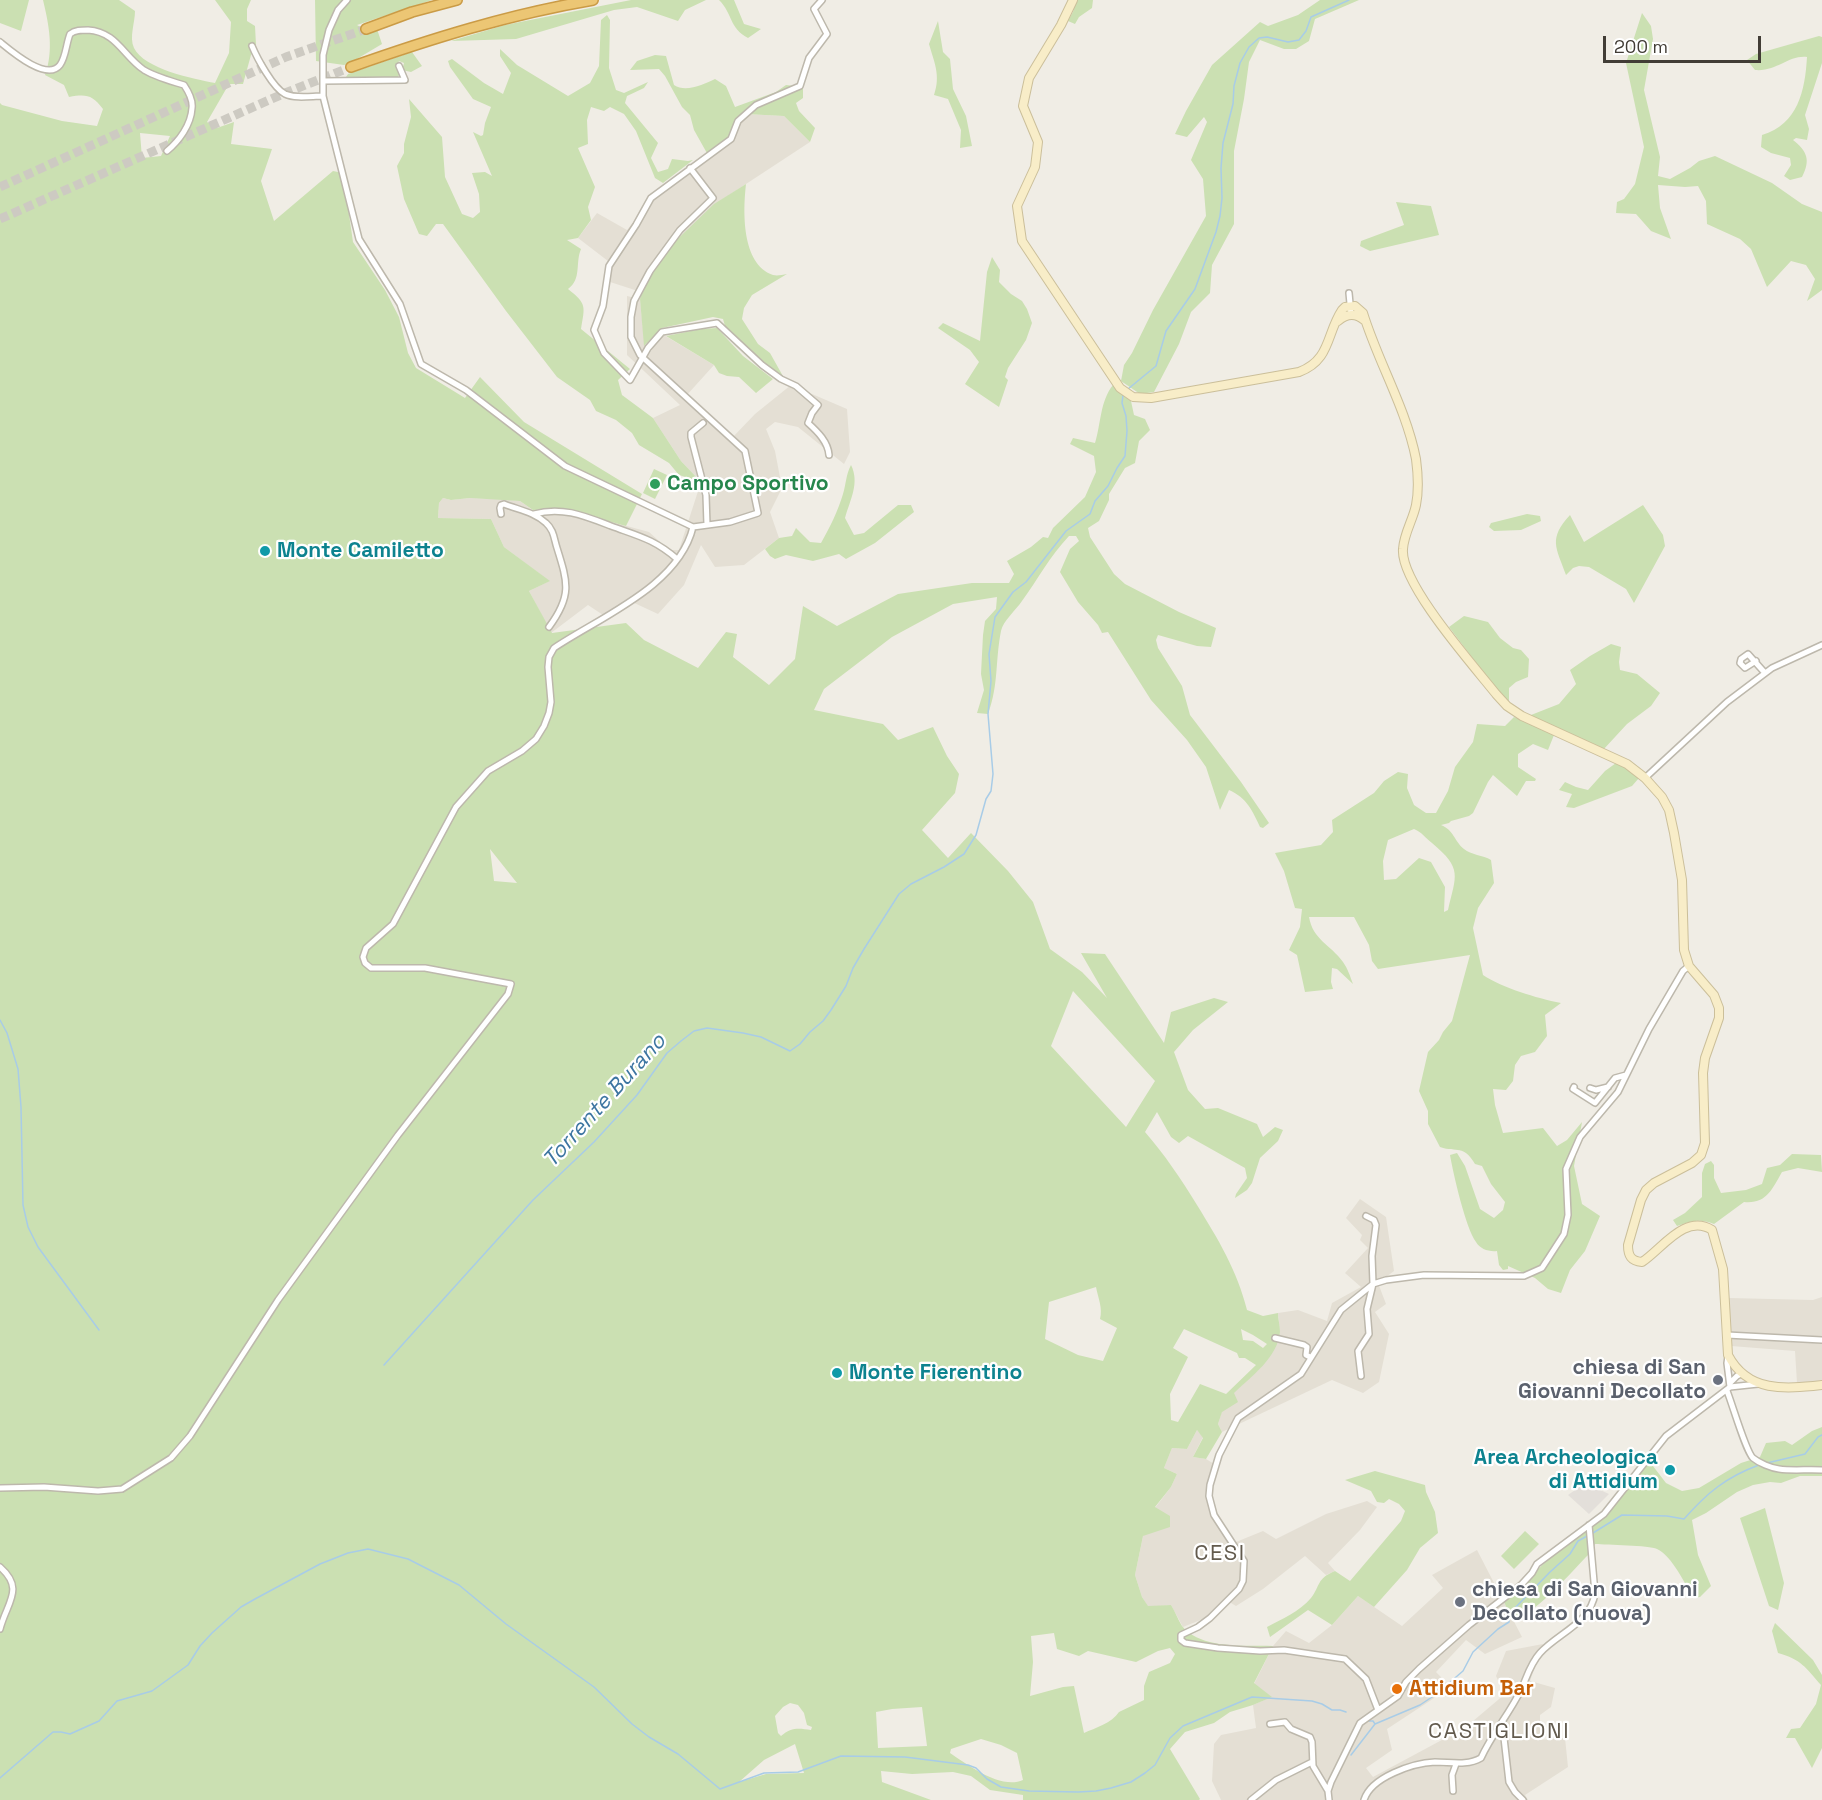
<!DOCTYPE html>
<style>
body{margin:0}
#map{position:relative;width:1822px;height:1800px;overflow:hidden;background:#f0ede5;font-family:"Space Grotesk",sans-serif}
canvas{display:block}
.scale{position:absolute;left:1603px;top:36px;width:158px;height:27px;box-sizing:border-box;border:3px solid #423d36;border-top:0;padding-left:8px;font-size:18px;line-height:21px;white-space:nowrap;color:#423d36;-webkit-text-stroke:4px #fff;paint-order:stroke}
</style>
<div id="map">
<canvas width="1822" height="1800"></canvas>
<div class="scale">200 m</div>
</div>
<script>
const ctx = document.querySelector('canvas').getContext('2d');
ctx.lineJoin = 'round';
function fill(path, color) { ctx.fillStyle = color; ctx.fill(path, 'evenodd'); }
function strokePath(path, color, width, dash) { ctx.strokeStyle = color; ctx.lineWidth = width; ctx.lineCap = dash ? 'butt' : 'round'; ctx.setLineDash(dash || []); ctx.stroke(path); }
function drawText(font, color, halo, rows, align = 'center') {
  ctx.font = font + ' "Space Grotesk",sans-serif'; ctx.lineWidth = 4.5; ctx.setLineDash([]); ctx.textBaseline = 'middle'; ctx.strokeStyle = halo; ctx.fillStyle = color; for (const [text, x, y, turn = 0] of rows) {
    ctx.save(); ctx.translate(x, y); ctx.rotate((+turn || 0) * Math.PI / 180); ctx.textAlign = isNaN(turn) ? turn : align; if (halo) ctx.strokeText(text, 0, 0); ctx.fillText(text, 0, 0); ctx.restore();
  }
}
fill(new Path2D(`
 M746 114 784 116 810 142 714 205 641 292 607 281 608 261 578 238 597 213 627 230 657 193 724 143Z
 M627 296 640 299 646 359 662 334 714 365 686 396 732 438 755 414 791 385 847 409 850 452 844 464 798 427 775 422 766 429 775 451 782 488 770 512 779 538 744 565 715 567 701 545 684 585 658 614 630 601 606 617 588 605 551 633 529 591 549 581 504 547 491 519 438 518 439 503 443 498 451 500 470 498 501 499 520 501 533 510 564 509 649 532 669 550H679L701 482 681 461 653 418 680 405 627 355Z
 M1360 1199 1386 1217 1394 1271 1378 1283 1386 1304 1375 1312 1389 1334 1379 1382 1363 1393 1332 1380 1222 1432 1218 1424 1222 1411 1233 1393 1260 1368 1280 1333 1278 1313 1298 1310 1327 1321 1332 1303 1361 1287 1345 1273 1368 1248 1360 1240 1362 1235 1346 1218Z
 M1822 1297V1380L1808 1383H1797L1795 1351 1731 1346 1729 1298 1813 1300Z
 M1197 1430 1203 1437 1193 1457 1206 1459 1219 1467 1211 1491 1220 1522 1236 1542 1263 1531 1276 1539 1326 1514 1367 1501 1377 1507 1360 1530 1328 1563 1335 1571 1326 1575 1305 1556 1263 1589 1236 1606 1226 1600 1208 1617 1183 1627 1171 1605 1148 1607 1142 1597 1135 1575 1143 1536 1155 1508 1171 1487 1177 1474 1164 1468 1172 1448 1187 1449Z
 M1477 1550 1522 1637 1485 1654 1466 1640 1436 1672 1451 1687 1387 1729 1392 1750 1366 1768 1373 1777 1466 1727 1505 1694 1496 1676 1506 1651 1543 1644 1530 1681 1555 1688 1551 1707 1540 1715V1740L1565 1738 1568 1767 1525 1795 1528 1800H1221L1212 1781 1214 1744 1221 1735 1256 1728 1253 1705 1271 1697 1254 1684 1273 1646 1286 1631 1309 1643 1332 1625 1358 1596 1402 1626 1443 1588 1432 1575Z`), '#e4dfd4');
fill(new Path2D(`
 M1585 1483 1609 1494 1589 1514 1568 1495Z`), '#e3dfda');
fill(new Path2D(`
 M0 0H29L21 31 0 23Z
 M43 0H119L135 11C135 23 129 37 134 48 144 69 194 79 215 83L229 53 231 22 215 0H251L247 9V21L255 26 256 45 251 55 243 84H229L207 122 217 128 234 122 231 144 272 149 261 181 274 221 333 171 343 173 353 242 385 290 399 317 408 353 416 368 465 398 480 377 524 422 642 494 626 526 564 509 533 510 520 501 470 498 451 500 443 498 439 503 438 518 491 519 504 547 550 581 529 591 552 633 626 623 644 640 698 668 726 632 737 634 733 657 769 685 795 659 803 606 837 626 898 594 972 583H1009L1014 574 1007 561 1031 547 1043 537 1048 538 1053 528 1085 497 1096 472 1094 456 1070 444 1073 438 1095 443C1101 424 1100 401 1113 385L1117 391 1131 401 1134 415 1145 419 1150 430 1139 441 1135 463 1125 468 1109 494V500L1099 521 1088 528 1090 537 1114 574 1125 584 1179 612 1216 628 1211 647 1197 646 1158 635 1156 640 1158 648 1182 686 1190 715 1241 782 1269 823 1263 828 1260 827C1252 810 1247 798 1229 790L1220 810 1206 767 1187 740 1151 700 1108 632 1102 633 1098 625 1078 602 1060 572 1070 549 1079 541 1076 536H1069C1050 556 1038 579 1022 601 1016 610 1003 621 1001 631 995 661 999 684 988 714L977 713 984 690 981 674 983 635 985 621 996 609 997 597 953 604 892 637 824 689 814 710 883 724 898 740 933 727 947 756 959 774 955 793 922 830 948 858 971 833 1008 871 1033 902 1050 949 1082 972 1107 998 1081 953 1105 954 1164 1043 1171 1012 1214 998 1228 1002 1193 1030 1174 1052 1188 1090 1205 1109 1218 1108 1257 1124 1263 1137 1275 1127 1283 1130 1278 1141 1260 1158 1252 1183 1247 1190 1235 1198 1236 1194 1247 1178 1245 1168 1188 1136 1179 1143 1171 1137 1157 1112 1145 1132C1165 1155 1181 1179 1197 1205 1218 1239 1237 1270 1247 1310L1263 1316 1278 1313C1278 1319 1280 1326 1280 1332 1278 1357 1251 1377 1234 1393L1238 1402 1222 1412 1218 1424 1222 1432 1206 1459 1193 1457 1203 1438 1197 1430 1187 1449 1172 1448 1164 1468 1177 1474 1171 1487 1155 1507 1170 1516V1527L1143 1536 1135 1575 1142 1597 1148 1606 1171 1605C1175 1611 1178 1620 1182 1626 1202 1650 1245 1645 1273 1646L1254 1683 1272 1697 1253 1705 1230 1712 1214 1723 1185 1732 1170 1749 1200 1799 1199 1800H1023V1795L990 1790 971 1776 953 1772 912 1774 881 1771 882 1782 931 1800H0V103L2 105 62 121 97 126 103 109C92 95 87 94 69 97L64 85 45 75C54 50 49 25 43 0ZM140 133 170 136 161 156 142 158ZM490 849 517 883 494 881ZM1073 991 1155 1081 1126 1127 1051 1046ZM1096 1287C1098 1298 1103 1308 1100 1319L1117 1328 1103 1361 1078 1355 1045 1339 1049 1302ZM1184 1329 1237 1353 1239 1358H1245L1256 1365 1226 1394 1200 1384 1178 1422 1171 1420 1170 1394 1188 1357 1173 1348ZM1241 1329 1253 1335 1267 1344 1263 1348 1253 1341 1243 1340ZM1054 1633 1057 1649 1079 1656 1088 1651 1136 1662 1158 1651 1170 1648 1175 1654 1170 1663 1149 1672 1144 1686V1700L1119 1712C1112 1723 1095 1728 1084 1733L1074 1686 1063 1687 1030 1696 1033 1662 1031 1636ZM790 1703 798 1705 804 1713 807 1725 812 1727 811 1730C799 1728 791 1727 781 1736L778 1733 775 1716 783 1707ZM922 1707 927 1746 878 1748 876 1712 892 1709ZM981 1739 1001 1745 1017 1753 1023 1780C1001 1790 968 1765 950 1753L951 1749ZM795 1744 804 1773 766 1774 739 1782 764 1760Z
 M315 0H432L357 25 370 32 377 29 382 44 350 63 344 65 316 61Z
 M631 0H706L685 10 678 21 637 7 614 10 516 39 451 41 505 25Z
 M719 0H734L744 24 761 29 748 38C729 28 733 14 719 0Z
 M1076 0H1093L1092 8 1079 17 1075 24 1068 21 1073 12Z
 M1320 0H1359L1315 19 1309 41 1296 49H1284L1260 40 1249 62 1244 99 1234 151V224L1212 265 1210 293 1191 312 1179 344 1154 392 1140 394 1121 381 1124 365 1132 353 1153 310 1206 216 1203 179 1191 160 1207 122 1204 117 1187 137 1175 134 1186 111 1212 65 1260 22 1268 26 1298 15Z
 M1642 13 1651 26 1653 39 1644 90 1660 157 1658 176 1670 179 1690 168 1699 161 1715 156 1772 183 1802 204 1822 212V290L1807 301 1815 279 1806 265 1791 261 1767 287 1751 249 1740 239 1707 224 1706 201 1698 186 1685 187 1658 185 1660 208 1671 239 1651 231 1636 214 1616 213 1617 202 1624 199 1635 184 1644 147 1626 63Z
 M607 15 610 20 609 68 616 90 624 93 648 82 644 88 627 96 625 103 658 143 651 158 658 172 668 169 672 159 688 161 693 160 663 183 655 178 636 131 624 114 610 107 604 111 591 107 587 120 588 144 578 148 595 187 588 207 591 220 578 238 567 240 581 249C575 263 582 279 568 289 587 304 585 306 581 329L630 369 618 380 622 395 653 418 681 461 701 482 679 475 669 463 639 445 632 433 616 420 596 411 590 400 557 377 506 311 443 224H436L427 236 419 234 404 199 397 166 404 153V144L411 117 409 99 442 137 445 177 462 214 473 218 480 212 479 194 472 173 485 172 492 176 473 132 481 136 483 135 485 123 491 107 473 99 450 67 448 61 452 59 484 83 503 94 511 73 500 56V49L517 65 568 96 590 83 599 66 601 20Z
 M938 21 943 52 950 59 953 89 966 116 972 146 960 148 961 130 948 99 934 95C941 75 934 62 929 44Z
 M1819 36 1822 37V63L1805 115 1809 129 1807 140 1796 138 1793 140C1807 151 1811 160 1802 177L1790 180 1784 176 1791 165 1790 158 1771 153 1761 147 1762 135C1798 124 1805 91 1807 57 1788 55 1777 72 1755 70L1747 60 1756 54Z
 M412 52 422 66 411 72 402 70 404 63 399 61 397 67 400 74 396 79 346 77 348 74Z
 M655 55 666 56 674 85C686 93 704 84 715 79L726 86 735 107 776 92 786 85 803 87V98L796 103 799 111 815 128 810 142 784 116 746 114 724 143 708 155 694 130 690 115 682 107 665 76 659 69 630 70 637 61Z
 M746 184C743 210 741 264 773 275 777 276 782 275 787 274L752 295 744 308 742 319 758 344 770 353 784 378 762 362 725 326 723 319 713 317 662 328 644 346 640 299 641 292 660 256 714 204Z
 M1396 202 1431 206 1439 235 1370 251 1360 246 1361 241 1404 225Z
 M992 257 1000 270 999 282 1011 294 1022 301 1027 309 1032 323 1026 340 1008 368 1005 377 1008 380 999 407 965 384 979 362 970 350 938 328 943 323 980 341 987 272Z
 M717 328 743 356 773 379 756 393 739 377 727 376 719 373 714 365 666 336 701 329Z
 M851 465C860 483 850 500 845 518L854 535 864 533 898 505H911L914 512 875 543 846 559 839 554 813 561 786 555 775 559 770 556 765 549 779 538 792 536 796 528 810 542 821 543C830 527 838 511 843 494 846 484 846 474 851 465Z
 M654 469 667 475 655 499 643 493Z
 M1643 505 1663 535 1665 546 1634 603 1626 589 1589 567 1579 566 1573 568 1566 575C1556 547 1548 539 1570 515L1584 542Z
 M1527 514 1540 516 1541 521 1521 530 1494 531 1489 527 1491 523Z
 M1464 616 1488 622 1500 638 1513 648 1521 650 1529 659 1528 677 1516 682 1509 688V701L1499 693 1449 627Z
 M1611 644 1621 647 1619 662 1620 670 1637 674 1660 693 1651 706 1627 724 1603 750 1530 717 1531 715 1559 704 1576 684 1570 670 1590 656Z
 M1514 717 1554 735 1548 750 1533 744 1518 754V767L1536 779 1535 781H1526L1517 796 1493 775 1488 782 1473 813 1469 816 1451 821 1449 823 1441 825C1454 830 1454 841 1464 849 1471 855 1483 855 1491 860L1494 883 1478 908 1473 928 1483 975C1503 988 1536 998 1561 1003L1545 1015 1547 1036 1535 1052 1521 1056 1515 1065 1513 1081 1506 1090 1493 1089 1495 1105 1503 1133 1543 1128 1557 1146 1567 1140 1582 1122 1574 1166 1582 1204 1600 1216 1585 1251 1570 1270 1561 1293 1548 1289 1535 1278 1508 1266V1269L1503 1270 1499 1265 1497 1251C1489 1252 1480 1249 1476 1242 1466 1229 1453 1173 1450 1155L1457 1153 1465 1166 1480 1209 1494 1218 1503 1210 1505 1202 1491 1184 1482 1166 1475 1164C1463 1144 1458 1153 1440 1147L1428 1124V1111L1419 1091 1428 1052 1439 1040 1443 1032 1452 1021 1470 955 1378 969 1372 961 1369 945 1354 917H1309C1313 940 1330 944 1343 962 1348 969 1350 976 1353 984L1337 969 1332 968 1331 982 1333 989 1305 992 1297 955 1289 950 1300 927 1302 909 1295 908 1284 871 1275 853 1321 845 1333 832 1332 820 1374 793 1384 781 1398 772 1408 774 1407 788 1414 805 1426 813H1436L1448 791 1455 767 1473 742 1477 724 1505 726ZM1414 829C1423 833 1424 837 1432 843 1463 869 1456 875 1448 910L1444 912 1445 887 1431 862 1419 858 1396 879 1384 880 1383 861 1388 840Z
 M1616 763 1624 766 1639 778 1632 786 1574 808 1566 807 1572 794 1559 790 1565 782 1576 787 1588 790 1605 771Z
 M1792 1154 1821 1155 1822 1172 1798 1168 1782 1172C1772 1189 1767 1204 1744 1202L1714 1224C1700 1218 1691 1221 1677 1226L1673 1220 1685 1213 1702 1197V1173L1705 1164 1711 1161 1714 1165V1178L1721 1193 1746 1190 1762 1184 1767 1168 1780 1165Z
 M1822 1427V1476H1800L1781 1483 1770 1482 1753 1485 1737 1492 1706 1513 1692 1520 1698 1555 1711 1586 1700 1597 1693 1598C1686 1585 1672 1556 1657 1549 1649 1545 1607 1545 1595 1544L1590 1553C1566 1577 1544 1606 1513 1621L1504 1602 1557 1551 1603 1512 1646 1457 1666 1483 1682 1491 1699 1488 1741 1463 1760 1457 1766 1443 1785 1441 1792 1445 1812 1431Z
 M1375 1471 1425 1485 1426 1492 1435 1512 1438 1533 1420 1548 1407 1570 1374 1607 1358 1596 1332 1625 1308 1610 1270 1637 1267 1627C1282 1619 1299 1612 1311 1598 1321 1585 1316 1579 1335 1571L1350 1581 1401 1521 1405 1511 1399 1504 1389 1499 1384 1503 1377 1502 1371 1491 1345 1480Z
 M1765 1508 1784 1583 1778 1610 1769 1606 1740 1518Z
 M1525 1531 1539 1544 1514 1569 1501 1556Z
 M1775 1623 1813 1660 1822 1675V1748L1812 1768 1795 1738H1786L1791 1729 1800 1728 1816 1704 1821 1685C1806 1668 1801 1659 1778 1653L1772 1631Z`), '#cbe0b2');
strokePath(new Path2D(`
 M1128 389 1156 366 1166 331 1195 289 1216 232 1220 216 1222 198 1221 168 1223 143 1233 104 1234 86 1240 63 1249 47 1259 38 1267 37 1288 42 1299 40 1306 31 1311 17 1349 0
 M0 1020 7 1033 18 1069 21 1107 23 1205 28 1227 38 1247 99 1330
 M384 1365 533 1200 594 1142 637 1095 667 1053 681 1041 694 1031 707 1028 743 1033 761 1037 790 1051 800 1044 810 1032 823 1021 831 1010 846 986 853 968 864 949 899 894 911 884 944 867 964 854 976 835 986 799 991 791 993 774 988 714 991 681 989 654 995 617 1013 592 1026 582 1066 531 1090 514 1095 501 1108 486 1117 468 1125 456 1127 431 1126 416 1122 403 1123 395
 M1767 1463 1805 1454 1818 1437 1822 1435
 M1593 1533 1622 1515 1667 1516 1684 1519C1707 1493 1726 1477 1759 1465
 M1369 1721H1373L1375 1724
 M1351 1755 1375 1724 1420 1705 1435 1695 1463 1671 1473 1652 1498 1629 1509 1622V1616L1512 1611 1550 1572 1570 1554 1578 1541 1589 1535
 M0 1778 53 1732H61L70 1734 99 1721 117 1701 152 1691 188 1665 200 1646 212 1633 241 1607 255 1599 320 1564 348 1553 368 1549 408 1559 459 1585 506 1624 594 1687 632 1724 649 1737 678 1754 720 1789 764 1773 798 1772 841 1756 905 1757 968 1765 976 1768 987 1779 1001 1787 1029 1791 1078 1792 1096 1791 1111 1788 1131 1782 1145 1773 1155 1765 1170 1738 1183 1726 1252 1697 1312 1701 1322 1704 1332 1710H1340L1346 1712`), '#a8cce7', 1.5);
strokePath(new Path2D(`
 M0 187 286 57 366 29
 M0 219 285 93 351 67`), '#cdcac2', 9, [9, 4.5]);
const street = new Path2D(`
 M347 0 338 10 329 30 323 55V96L359 239 400 304 421 364 466 390 565 466 693 527 730 522 758 513 745 451 640 355 631 337V317L634 301 650 271 680 230 713 198 690 168
 M822 0 814 9 827 34 809 58 800 86 756 105 738 121 731 139 651 198 636 225 609 266 603 306 594 330 604 353 630 380 648 348 662 332 717 323 762 365 781 379 796 386 818 405 812 413 808 423C818 432 828 442 829 455
 M0 42C11 51 47 82 60 65 66 57 66 44 70 34 75 30 81 30 88 30 117 32 123 56 144 70 156 77 170 81 184 85 188 91 193 101 192 108 191 125 179 141 167 151
 M252 46C257 58 273 88 285 94 296 99 311 96 323 96
 M323 81 405 80 399 66
 M1349 293 1351 314
 M703 423 691 433V437L706 495 707 525
 M501 514 500 508 501 505 504 504C519 510 534 512 546 523 554 530 554 539 557 548 568 583 572 596 549 627
 M534 514C562 506 585 516 611 526 638 536 654 539 677 559
 M1756 661 1745 668 1740 663 1741 659 1748 654 1765 673
 M1645 778 1727 702 1772 668 1822 645
 M1574 1087 1573 1089 1595 1103 1615 1078 1626 1075
 M1590 1088 1596 1090 1608 1087
 M1727 1335 1822 1340
 M1275 1338 1304 1345 1307 1347 1306 1355 1310 1357
 M1728 1356 1727 1363 1730 1387
 M1361 1376 1358 1351 1369 1334 1367 1309 1373 1284 1372 1256 1376 1225 1374 1220 1366 1216
 M1731 1382 1737 1376 1741 1374
 M1727 1391C1732 1403 1746 1452 1753 1458 1759 1463 1771 1468 1779 1469 1793 1471 1808 1469 1822 1470
 M0 1488 44 1487 98 1491 122 1489 171 1458 190 1436 278 1300 398 1135 508 994 511 984 425 968H371L365 963 363 957 366 948 393 924 456 807 488 771 522 751 536 739 544 726 549 713 551 702 548 667 549 657 554 648C600 617 679 586 693 527
 M0 1567C25 1589 7 1602 0 1629
 M1378 1710 1366 1679 1345 1659 1284 1650 1260 1651 1218 1648 1185 1643 1181 1640V1635L1198 1627 1210 1618 1239 1589 1243 1581 1244 1561 1214 1515 1209 1496 1210 1485 1219 1455 1238 1418 1301 1374 1341 1310 1373 1284 1386 1280 1424 1275 1524 1276 1542 1268 1564 1234 1568 1215 1566 1169 1580 1137 1618 1092 1649 1029 1683 971 1689 966
 M1270 1724 1285 1722 1291 1729 1310 1737 1312 1742 1313 1766 1328 1791
 M1501 1724 1503 1729 1509 1782 1515 1792 1523 1800
 M1453 1791 1452 1775 1456 1764
 M1251 1800 1276 1780 1312 1762
 M1329 1800 1328 1791 1331 1782 1360 1723 1398 1696 1406 1682 1419 1669 1469 1625 1521 1585 1532 1573 1537 1564 1604 1514 1666 1436 1730 1387 1758 1384
 M1364 1800C1371 1777 1413 1763 1435 1762 1451 1762 1467 1766 1481 1758 1492 1734 1509 1714 1521 1690 1527 1677 1530 1664 1540 1653 1558 1633 1591 1623 1595 1593L1589 1525`);
const secondary = new Path2D(`
 M1073 0 1061 25 1029 78 1023 106 1038 142 1035 167 1017 206 1022 241 1120 388 1133 397 1151 398 1299 372C1331 360 1326 334 1342 310L1345 307 1355 306 1363 313C1378 362 1406 408 1416 459 1418 474 1419 490 1416 505 1413 520 1404 533 1403 549 1400 583 1473 665 1496 694L1507 706 1522 716 1627 764 1645 778 1662 797 1669 810 1674 833 1682 880 1684 950 1689 966 1714 995 1719 1008V1018L1705 1058 1703 1073 1705 1143 1701 1155 1692 1163 1654 1183 1646 1190 1641 1200 1628 1245C1628 1256 1631 1261 1642 1262 1662 1249 1685 1213 1712 1230L1723 1269 1728 1355C1748 1393 1785 1389 1822 1385
 M1338 321C1347 313 1356 313 1364 320`);
const highway = new Path2D(`
 M366 29 412 12 457 0
 M351 67C430 39 510 14 593 0`);
strokePath(street, '#bdb8ac', 8);
strokePath(secondary, '#cbbf9a', 10);
strokePath(highway, '#ca9b46', 12);
strokePath(street, '#fff', 5);
strokePath(secondary, '#f8edc8', 8);
strokePath(highway, '#ecc674', 9);
for (const [x, y, r, color] of [
 [655,484,6,"#2e9e5b"],
 [265,551,6,"#0f9aa8"],
 [837,1373,6,"#0f9aa8"],
 [1718,1380,6,"#6b7280"],
 [1670,1470,6,"#0f9aa8"],
 [1460,1602,6,"#6b7280"],
 [1397,1689,6,"#e8710a"]
]) { const dot = new Path2D(); dot.arc(x, y, r, 0, 2 * Math.PI); ctx.fillStyle = color; ctx.fill(dot); strokePath(dot, '#fff', 2); }
drawText('bold 21px', '#27864d', '#fff', [
 ["Campo Sportivo",667,484]
], 'left');
drawText('bold 21px', '#0d838f', '#fff', [
 ["Monte Camiletto",277,551],
 ["Monte Fierentino",849,1373],
 ["Area Archeologica",1658,1458,"right"],
 ["di Attidium",1658,1482,"right"]
], 'left');
drawText('bold 21px', '#5b616d', '#fff', [
 ["chiesa di San",1706,1368],
 ["Giovanni Decollato",1706,1392],
 ["chiesa di San Giovanni",1472,1590,"left"],
 ["Decollato (nuova)",1472,1614,"left"]
], 'right');
drawText('bold 21px', '#c56008', '#fff', [
 ["Attidium Bar",1409,1689]
], 'left');
drawText('italic 22px', '#3c75a1', '#fff', [
 ["Torrente Burano",605,1101,-48]
]);
ctx.letterSpacing = '1.5px';
drawText('22px', '#635b4e', '#fff', [
 ["CESI",1220,1554],
 ["CASTIGLIONI",1499,1732]
]);
ctx.letterSpacing = '0px';
</script>
